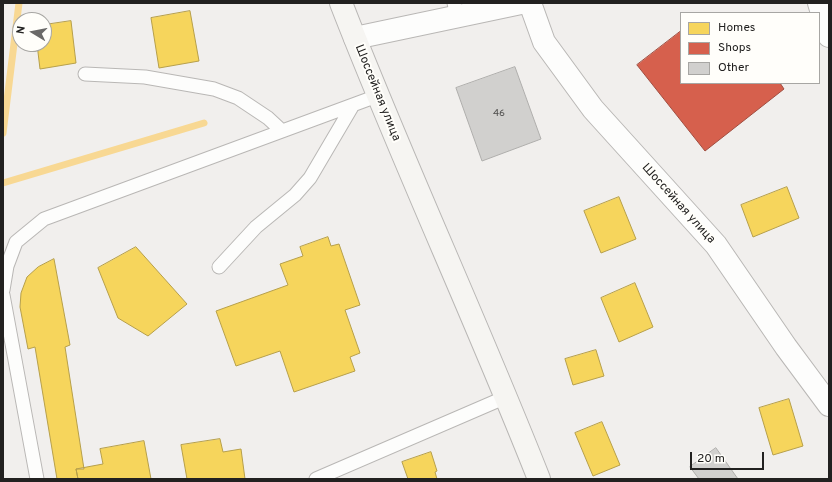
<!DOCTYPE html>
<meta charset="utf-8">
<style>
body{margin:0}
#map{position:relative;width:832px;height:482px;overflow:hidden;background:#f1efed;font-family:Overpass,sans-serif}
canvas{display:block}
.frame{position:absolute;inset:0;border:4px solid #222120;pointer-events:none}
.legend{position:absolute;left:680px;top:12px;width:140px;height:72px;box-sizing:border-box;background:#fffefa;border:1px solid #a7a6a3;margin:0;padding:5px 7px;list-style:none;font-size:12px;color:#222120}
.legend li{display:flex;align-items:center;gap:8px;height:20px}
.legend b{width:20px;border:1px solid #a7a6a3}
.north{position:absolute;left:12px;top:12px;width:40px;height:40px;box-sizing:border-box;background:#fffefa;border:1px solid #a7a6a3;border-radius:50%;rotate:280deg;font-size:11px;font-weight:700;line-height:16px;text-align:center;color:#222120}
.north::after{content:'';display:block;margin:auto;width:14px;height:18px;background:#6a6968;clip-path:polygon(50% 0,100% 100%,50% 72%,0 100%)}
.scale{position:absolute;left:690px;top:452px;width:74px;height:18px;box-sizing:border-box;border:2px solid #222120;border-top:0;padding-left:5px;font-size:12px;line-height:14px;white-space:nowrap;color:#222120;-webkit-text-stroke:3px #fffefa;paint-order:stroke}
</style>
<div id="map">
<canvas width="832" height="482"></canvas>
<div class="frame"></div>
<ul class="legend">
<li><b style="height:11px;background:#f6d55c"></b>Homes</li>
<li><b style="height:11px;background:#d6604d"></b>Shops</li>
<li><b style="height:11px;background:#d1d0ce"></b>Other</li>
</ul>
<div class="north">N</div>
<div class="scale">20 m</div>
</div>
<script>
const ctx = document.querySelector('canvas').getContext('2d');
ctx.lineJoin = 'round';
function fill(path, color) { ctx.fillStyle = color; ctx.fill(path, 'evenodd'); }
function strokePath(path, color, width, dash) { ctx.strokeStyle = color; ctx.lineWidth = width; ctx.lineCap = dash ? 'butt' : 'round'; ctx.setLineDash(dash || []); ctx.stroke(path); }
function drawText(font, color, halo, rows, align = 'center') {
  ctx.font = font + ' Overpass,sans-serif'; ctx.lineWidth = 4; ctx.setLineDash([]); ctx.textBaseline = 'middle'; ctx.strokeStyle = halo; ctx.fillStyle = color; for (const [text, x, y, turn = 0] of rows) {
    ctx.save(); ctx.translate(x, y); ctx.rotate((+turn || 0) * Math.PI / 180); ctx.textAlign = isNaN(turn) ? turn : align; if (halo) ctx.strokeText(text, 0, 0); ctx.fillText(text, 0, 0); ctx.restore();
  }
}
const homes = new Path2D(`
 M190 11 199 61 159 68 151 18Z
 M71 21 76 63 40 69 37 44H44V25Z
 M787 187 799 218 753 237 741 205Z
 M619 197 636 239 601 253 584 211Z
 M328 237 331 246 339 244 360 305 345 310 360 353 350 357 355 371 294 392 280 351 236 366 216 311 288 285 280 264 303 256 300 247Z
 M136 247 187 304 148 336 118 318 98 268Z
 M54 259 70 345 65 347 84 469H76L78 479H57L35 347 28 349 20 307 21 293 27 277 38 267Z
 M635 283 653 327 619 342 601 298Z
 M596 350 604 376 573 385 565 359Z
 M789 399 803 446 773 455 759 408Z
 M602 422 620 465 593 476 575 433Z
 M220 439 223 452 241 449 245 479H187L181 445Z
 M144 441 151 479H78L76 469 103 464 100 449Z
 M431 452 437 471 435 472 437 479H408L402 462Z`);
fill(homes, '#f6d55c');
strokePath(homes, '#b69f4a', 1);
const shops = new Path2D(`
 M681 31V83H780L784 89 705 151 637 65Z`);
fill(shops, '#d6604d');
strokePath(shops, '#a04d40', 1);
strokePath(new Path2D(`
 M3 133 19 3
 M3 183 204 123`), '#f8d893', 7);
const building = new Path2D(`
 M515 67 541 139 482 161 456 88Z
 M716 448 738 479H699L690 467Z`);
fill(building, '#d1d0ce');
strokePath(building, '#afaeac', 1);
const service = new Path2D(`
 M454 3 457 17
 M85 74 145 77 214 89 238 98 268 118 282 131
 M219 267 256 227 295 195 310 178 353 105
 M3 290 7 266 16 242 44 219 377 96
 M3 295 37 479
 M316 479 506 397`);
const minor = new Path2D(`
 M530 3 544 42 593 109 716 245 786 347 829 405
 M819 3 829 36
 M355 38 521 3`);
const secondary = new Path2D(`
 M341 3C403 163 476 319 539 479`);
strokePath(service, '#b9b7b5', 15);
strokePath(minor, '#b9b7b5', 24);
strokePath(secondary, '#b9b7b5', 24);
strokePath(service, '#fdfdfc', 13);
strokePath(minor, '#fdfdfc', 22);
strokePath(secondary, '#f6f5f2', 22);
drawText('10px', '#4e4d4c', null, [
 ["46",499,114]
]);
drawText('12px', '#222120', '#fffefa', [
 ["Шоссейная улица",377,93,68],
 ["Шоссейная улица",678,204,48]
]);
</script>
